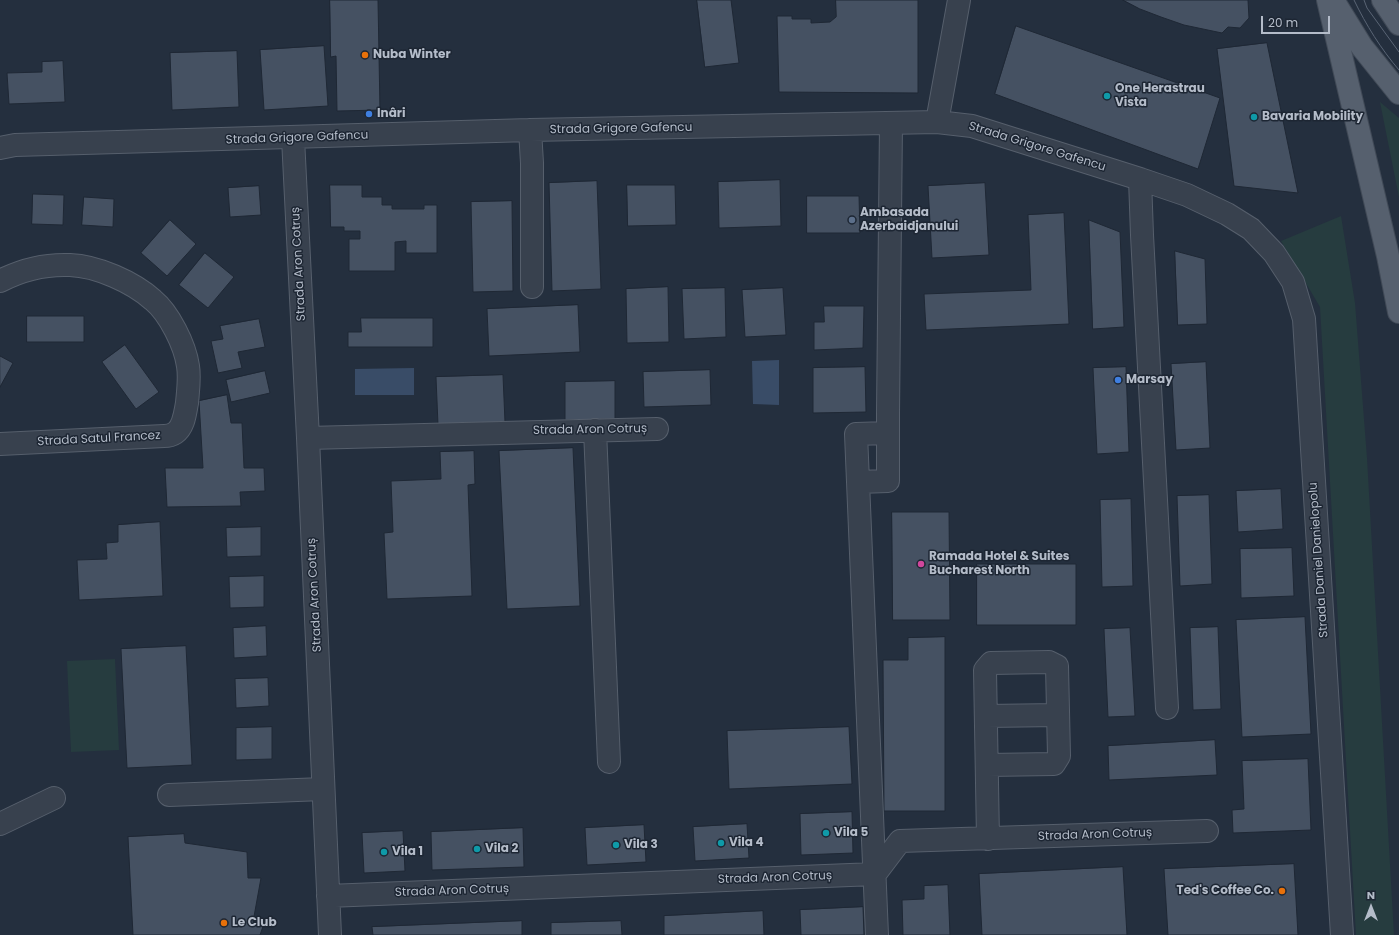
<!DOCTYPE html>
<meta charset="utf-8">
<style>
body{margin:0}
#map{position:relative;width:1399px;height:935px;overflow:hidden;background:#242f3e;font-family:Poppins,sans-serif}
canvas{display:block}
.north{position:absolute;left:1351px;top:887px;width:40px;height:40px;-webkit-text-stroke:3px #1d2633;paint-order:stroke;rotate:0deg;font-size:11px;font-weight:700;line-height:16px;text-align:center;color:#b4bcc9}
.north::after{content:'';display:block;margin:auto;width:14px;height:18px;background:#b4bcc9;clip-path:polygon(50% 0,100% 100%,50% 72%,0 100%)}
.scale{position:absolute;left:1261px;top:16px;width:69px;height:18px;box-sizing:border-box;border:2px solid #b4bcc9;border-top:0;padding-left:5px;font-size:12px;line-height:14px;white-space:nowrap;color:#b4bcc9;-webkit-text-stroke:3px #1d2633;paint-order:stroke}
</style>
<div id="map">
<canvas width="1399" height="935"></canvas>
<div class="north">N</div>
<div class="scale">20 m</div>
</div>
<script>
const ctx = document.querySelector('canvas').getContext('2d');
ctx.lineJoin = 'round';
function fill(path, color) { ctx.fillStyle = color; ctx.fill(path, 'evenodd'); }
function strokePath(path, color, width, dash) { ctx.strokeStyle = color; ctx.lineWidth = width; ctx.lineCap = dash ? 'butt' : 'round'; ctx.setLineDash(dash || []); ctx.stroke(path); }
function drawText(font, color, halo, rows, align = 'center') {
  ctx.font = font + ' Poppins,sans-serif'; ctx.lineWidth = 3; ctx.setLineDash([]); ctx.textBaseline = 'middle'; ctx.strokeStyle = halo; ctx.fillStyle = color; for (const [text, x, y, turn = 0] of rows) {
    ctx.save(); ctx.translate(x, y); ctx.rotate((+turn || 0) * Math.PI / 180); ctx.textAlign = isNaN(turn) ? turn : align; if (halo) ctx.strokeText(text, 0, 0); ctx.fillText(text, 0, 0); ctx.restore();
  }
}
fill(new Path2D(`
 M1380 102 1399 118V197Z
 M1341 216 1355 303 1367 458 1394 935H1356L1320 307 1281 241Z
 M115 659 119 750 71 752 67 661Z`), '#263c3f');
fill(new Path2D(`
 M779 360V405L753 404 752 361Z
 M414 368V395H355V369Z`), '#394c67');
const building = new Path2D(`
 M330 0H378L380 110 337 111 336 56 331 57Z
 M697 0H731L739 63 705 67Z
 M836 0H918V93L779 92 777 16H792V19H811V23L830 22 836 17Z
 M1123 0H1248L1249 18 1240 28 1228 27 1222 33 1184 25 1161 17 1140 9Z
 M1016 26 1220 98 1198 169 995 94Z
 M1267 43 1298 193 1234 186 1217 49Z
 M324 46 328 106 264 110 260 50Z
 M237 51 239 107 172 110 170 53Z
 M63 61 65 102 9 104 7 73 42 72V62Z
 M780 180 781 226 719 228 718 182Z
 M597 181 601 289 552 291 549 183Z
 M985 183 989 255 932 258 928 186Z
 M330 185H362V197H382V205H392V209H424V205H437V253H406V241L395 242V271H349V239H360V231H344V227H331Z
 M627 185H675L676 225 628 226Z
 M259 186 261 215 230 217 228 188Z
 M33 194 64 195 63 225 32 224Z
 M807 196H859L860 233H807Z
 M84 197 114 199 113 227 82 225Z
 M512 201 513 291 473 292 471 202Z
 M1064 213 1069 324 926 330 924 294 1031 290 1028 215Z
 M170 220 196 244 167 276 141 253Z
 M1089 220 1120 232 1124 327 1093 329Z
 M1175 251 1205 259 1207 324 1178 325Z
 M205 253 234 277 208 308 179 285Z
 M668 287 669 342 627 343 626 289Z
 M725 288 726 337 684 339 682 289Z
 M783 288 786 335 745 337 742 290Z
 M578 305 580 352 489 356 487 309Z
 M824 306H864L863 348 814 350V322H824Z
 M27 316H84V342H27Z
 M361 318H433V347H348V332H361Z
 M259 319 265 347 238 352 242 368 218 373 211 341 223 339 220 326Z
 M125 345 159 392 136 409 102 362Z
 M0 356 13 363 0 387Z
 M1206 362 1210 448 1176 450 1171 364Z
 M865 367 866 412 813 413V368Z
 M1126 367 1129 452 1097 454 1093 368Z
 M710 370 711 405 644 407 643 372Z
 M265 371 270 393 231 402 226 380Z
 M503 375 505 422 438 425 436 377Z
 M615 381V419L565 420V382Z
 M227 395 231 423H242L244 468H264L265 491 240 492 241 506 167 507 165 468H203L199 401Z
 M573 448 580 606 507 609 499 451Z
 M474 451 475 484 468 485 472 596 387 599 384 533 393 532 391 481 441 479 440 452Z
 M1281 489 1283 529 1238 532 1236 491Z
 M1209 495 1212 584 1180 586 1177 496Z
 M1131 499 1133 586 1102 587 1100 500Z
 M892 512H949L950 620H893Z
 M160 522 163 596 79 600 77 560 107 559 106 543 118 542V525Z
 M261 527V556L227 557 226 528Z
 M1292 548 1294 596 1241 598 1240 549Z
 M977 564H1076V625H977Z
 M264 576V607L230 608 229 577Z
 M1305 617 1311 734 1242 737 1236 620Z
 M266 626 267 656 234 658 233 628Z
 M1218 627 1221 709 1193 710 1190 628Z
 M1130 628 1135 716 1108 717 1104 629Z
 M945 637V811H884L883 660H908V638Z
 M186 646 192 765 127 768 121 649Z
 M268 678 269 706 236 708 235 679Z
 M272 727V759L236 760V728Z
 M849 727 852 784 729 789 727 731Z
 M1215 740 1217 775 1109 780 1108 746Z
 M1308 759 1311 830 1233 833 1232 810 1244 809 1242 761Z
 M852 812 853 853 801 855 800 814Z
 M747 824 749 858 695 861 693 827Z
 M644 825 646 862 587 865 585 828Z
 M523 828 524 867 432 870 431 832Z
 M403 831 405 871 364 873 362 833Z
 M184 834 185 843 247 852 248 878H261L253 922 265 921 260 935H133L128 837Z
 M1294 864 1298 935H1168L1164 869Z
 M1123 867 1127 935H982L979 874Z
 M948 885 950 935H903L902 900 924 899V886Z
 M863 907 864 935H801L800 910Z
 M763 911 764 935H664V916Z
 M522 921V935H373L372 927Z
 M621 921 622 935H551V923Z`);
fill(building, '#455162');
strokePath(building, '#1f2835', 1);
const minor = new Path2D(`
 M937 122 959 0
 M530 130 532 163V287
 M293 138 308 438 330 935
 M0 148 15 145 530 130 937 122 972 126 1140 179 1187 195 1227 214 1251 229 1274 253 1293 282 1304 319 1342 935
 M1140 179 1142 235 1167 708
 M0 281C21 270 46 264 70 265 97 266 133 282 153 300 169 313 185 345 188 366 190 378 188 391 187 403 185 413 184 427 175 433 172 435 167 436 164 436L0 444
 M595 430 609 762
 M308 438 657 429
 M858 482 888 481V413L891 123
 M986 716 1058 715
 M987 765 1054 764 1059 756 1057 666 1049 662 991 663 985 670 988 839
 M169 795 323 789
 M0 824 54 798
 M328 896 875 874 900 841 1207 831
 M877 935 856 434 888 433`);
const major = new Path2D(`
 M1328 0 1388 256 1399 312
 M1383 0 1399 24
 M1336 5 1362 47 1399 93`);
strokePath(minor, '#565f6c', 24);
strokePath(major, '#414a57', 24);
strokePath(minor, '#38414e', 22);
strokePath(major, '#56606e', 22);
strokePath(new Path2D(`
 M1354 0C1366 25 1381 49 1399 70
 M1364 0 1367 8 1399 52`), '#5a6575', 1);
for (const [x, y, r, color] of [
 [365,55,4,"#e8710a"],
 [1107,96,4,"#0f9aa8"],
 [369,114,4,"#3f7fe0"],
 [1254,117,4,"#0f9aa8"],
 [852,220,4,"#5c6f8a"],
 [1118,380,4,"#3f7fe0"],
 [921,564,4,"#d1479c"],
 [826,833,4,"#0f9aa8"],
 [721,843,4,"#0f9aa8"],
 [616,845,4,"#0f9aa8"],
 [477,849,4,"#0f9aa8"],
 [384,852,4,"#0f9aa8"],
 [1282,891,4,"#e8710a"],
 [224,923,4,"#e8710a"]
]) { const dot = new Path2D(); dot.arc(x, y, r, 0, 2 * Math.PI); ctx.fillStyle = color; ctx.fill(dot); strokePath(dot, '#1d2633', 1.5); }
drawText('bold 12px', '#b4bcc9', '#1d2633', [
 ["Nuba Winter",373,55],
 ["One Herastrau",1115,89],
 ["Vista",1115,103],
 ["Inâri",377,114],
 ["Bavaria Mobility",1262,117],
 ["Ambasada",860,213],
 ["Azerbaidjanului",860,227],
 ["Marsay",1126,380],
 ["Ramada Hotel & Suites",929,557],
 ["Bucharest North",929,571],
 ["Vila 5",834,833],
 ["Vila 4",729,843],
 ["Vila 3",624,845],
 ["Vila 2",485,849],
 ["Vila 1",392,852],
 ["Ted's Coffee Co.",1274,891,"right"],
 ["Le Club",232,923]
], 'left');
drawText('12px', '#b4bcc9', '#1d2633', [
 ["Strada Grigore Gafencu",621,129,-1],
 ["Strada Grigore Gafencu",297,138,-2],
 ["Strada Grigore Gafencu",1037,147,17],
 ["Strada Aron Cotruș",299,264,-93],
 ["Strada Aron Cotruș",590,430,-1],
 ["Strada Satul Francez",99,439,-3],
 ["Strada Daniel Danielopolu",1319,560,-94],
 ["Strada Aron Cotruș",315,595,-93],
 ["Strada Aron Cotruș",1095,835,-2],
 ["Strada Aron Cotruș",775,878,-2],
 ["Strada Aron Cotruș",452,891,-2]
]);
</script>
